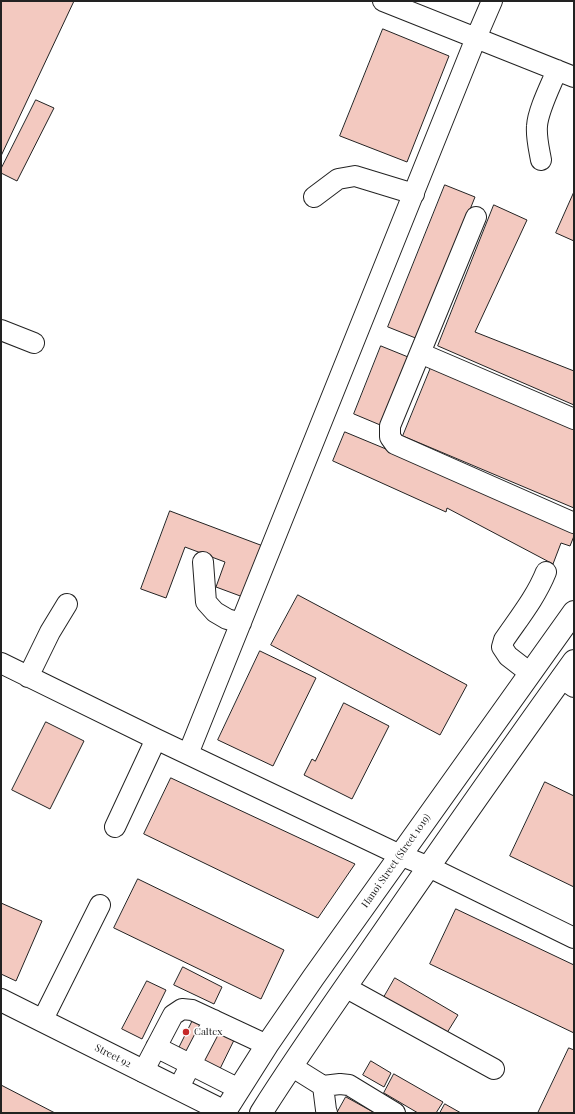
<!DOCTYPE html>
<style>
body{margin:0}
#map{position:relative;width:575px;height:1114px;overflow:hidden;background:#fff;font-family:"Playfair Display",serif}
canvas{display:block}
.frame{position:absolute;inset:0;border:2px solid #222;pointer-events:none}
</style>
<div id="map">
<canvas width="575" height="1114"></canvas>
<div class="frame"></div>
</div>
<script>
const ctx = document.querySelector('canvas').getContext('2d');
ctx.lineJoin = 'round';
function fill(path, color) { ctx.fillStyle = color; ctx.fill(path, 'evenodd'); }
function strokePath(path, color, width, dash) { ctx.strokeStyle = color; ctx.lineWidth = width; ctx.lineCap = dash ? 'butt' : 'round'; ctx.setLineDash(dash || []); ctx.stroke(path); }
function drawText(font, color, halo, rows, align = 'center') {
  ctx.font = font + ' "Playfair Display",serif'; ctx.lineWidth = 3; ctx.setLineDash([]); ctx.textBaseline = 'middle'; ctx.strokeStyle = halo; ctx.fillStyle = color; for (const [text, x, y, turn = 0] of rows) {
    ctx.save(); ctx.translate(x, y); ctx.rotate((+turn || 0) * Math.PI / 180); ctx.textAlign = isNaN(turn) ? turn : align; if (halo) ctx.strokeText(text, 0, 0); ctx.fillText(text, 0, 0); ctx.restore();
  }
}
const building = new Path2D(`
 M1 1H74L1 156Z
 M383 29 449 56 407 162 340 136Z
 M36 100 54 108 17 181 1 173V169Z
 M445 185 475 197 418 339 388 327Z
 M574 192V241L556 233Z
 M494 205 527 220 475 332 574 371V405L438 346Z
 M381 346 413 359 385 427 354 414Z
 M432 365 574 425V508L403 436Z
 M345 432 574 527V536L570 546 561 543 553 564 447 508 446 512 333 461Z
 M170 511 263 546 243 597 216 587 225 562 185 547 166 598 141 589Z
 M298 595 467 685 440 735 271 645Z
 M260 651 316 678 273 766 218 740Z
 M344 703 389 726 352 799 304 775 312 759 315 761Z
 M46 722 84 741 50 809 12 790Z
 M171 778 355 864 318 918 144 834Z
 M545 782 574 796V887L510 856Z
 M138 879 284 950 261 999 114 928Z
 M1 903 42 921 16 981 1 974Z
 M456 909 574 965V1033L430 964Z
 M183 967 222 987 214 1004 174 985Z
 M395 978 458 1015 445 1036 383 999Z
 M147 981 166 990 142 1039 122 1029Z
 M196 1014 237 1034 215 1079 174 1058Z
 M569 1048 574 1050V1113H538Z
 M371 1061 391 1073 384 1087 363 1075Z
 M394 1074 443 1102 436 1113H418L384 1093Z
 M1 1085 55 1113H1Z
 M346 1097 375 1113H337Z
 M445 1104 461 1113H440Z`);
fill(building, '#f3c9c0');
strokePath(building, '#222', 1);
const minor = new Path2D(`
 M383 1 574 77
 M541 160C539 149 536 137 537 126 538 110 551 85 557 70
 M314 197 338 179 355 176 414 194
 M476 217 390 426V437L395 444 574 523
 M1 330 34 343
 M420 353 574 419
 M203 562 206 602 215 612 227 619 241 623
 M1 663 156 739 400 855 429 867 574 938
 M530 673 508 656 502 647 504 640C519 618 536 597 546 572
 M28 677 50 632 67 604
 M561 678 574 687
 M188 754 476 38 492 1
 M115 827 156 739
 M345 987 494 1069
 M42 1021 100 905
 M156 1047 239 1089
 M291 1066 323 1086 340 1084 349 1085 395 1113
 M143 1072 173 1015 182 1009 192 1010 267 1045
 M323 1086 326 1110 327 1113
 M178 1089 214 1020`);
const major = new Path2D(`
 M1 1000 225 1112
 M224 1113 267 1045 313 978 574 612
 M261 1113C300 1051 343 991 385 930 447 840 510 750 574 661`);
strokePath(minor, '#222', 22);
strokePath(major, '#222', 24);
strokePath(minor, '#fff', 20);
strokePath(major, '#fff', 22);
for (const [x, y, r, color] of [
 [186,1032,4,"#c62828"]
]) { const dot = new Path2D(); dot.arc(x, y, r, 0, 2 * Math.PI); ctx.fillStyle = color; ctx.fill(dot); strokePath(dot, '#fff', 1.5); }
drawText('10px', '#222', '#fff', [
 ["Hanoi Street (Street 1019)",396,861,-55],
 ["Street 92",113,1056,27]
]);
drawText('10px', '#222', '#fff', [
 ["Caltex",194,1032]
], 'left');
</script>
